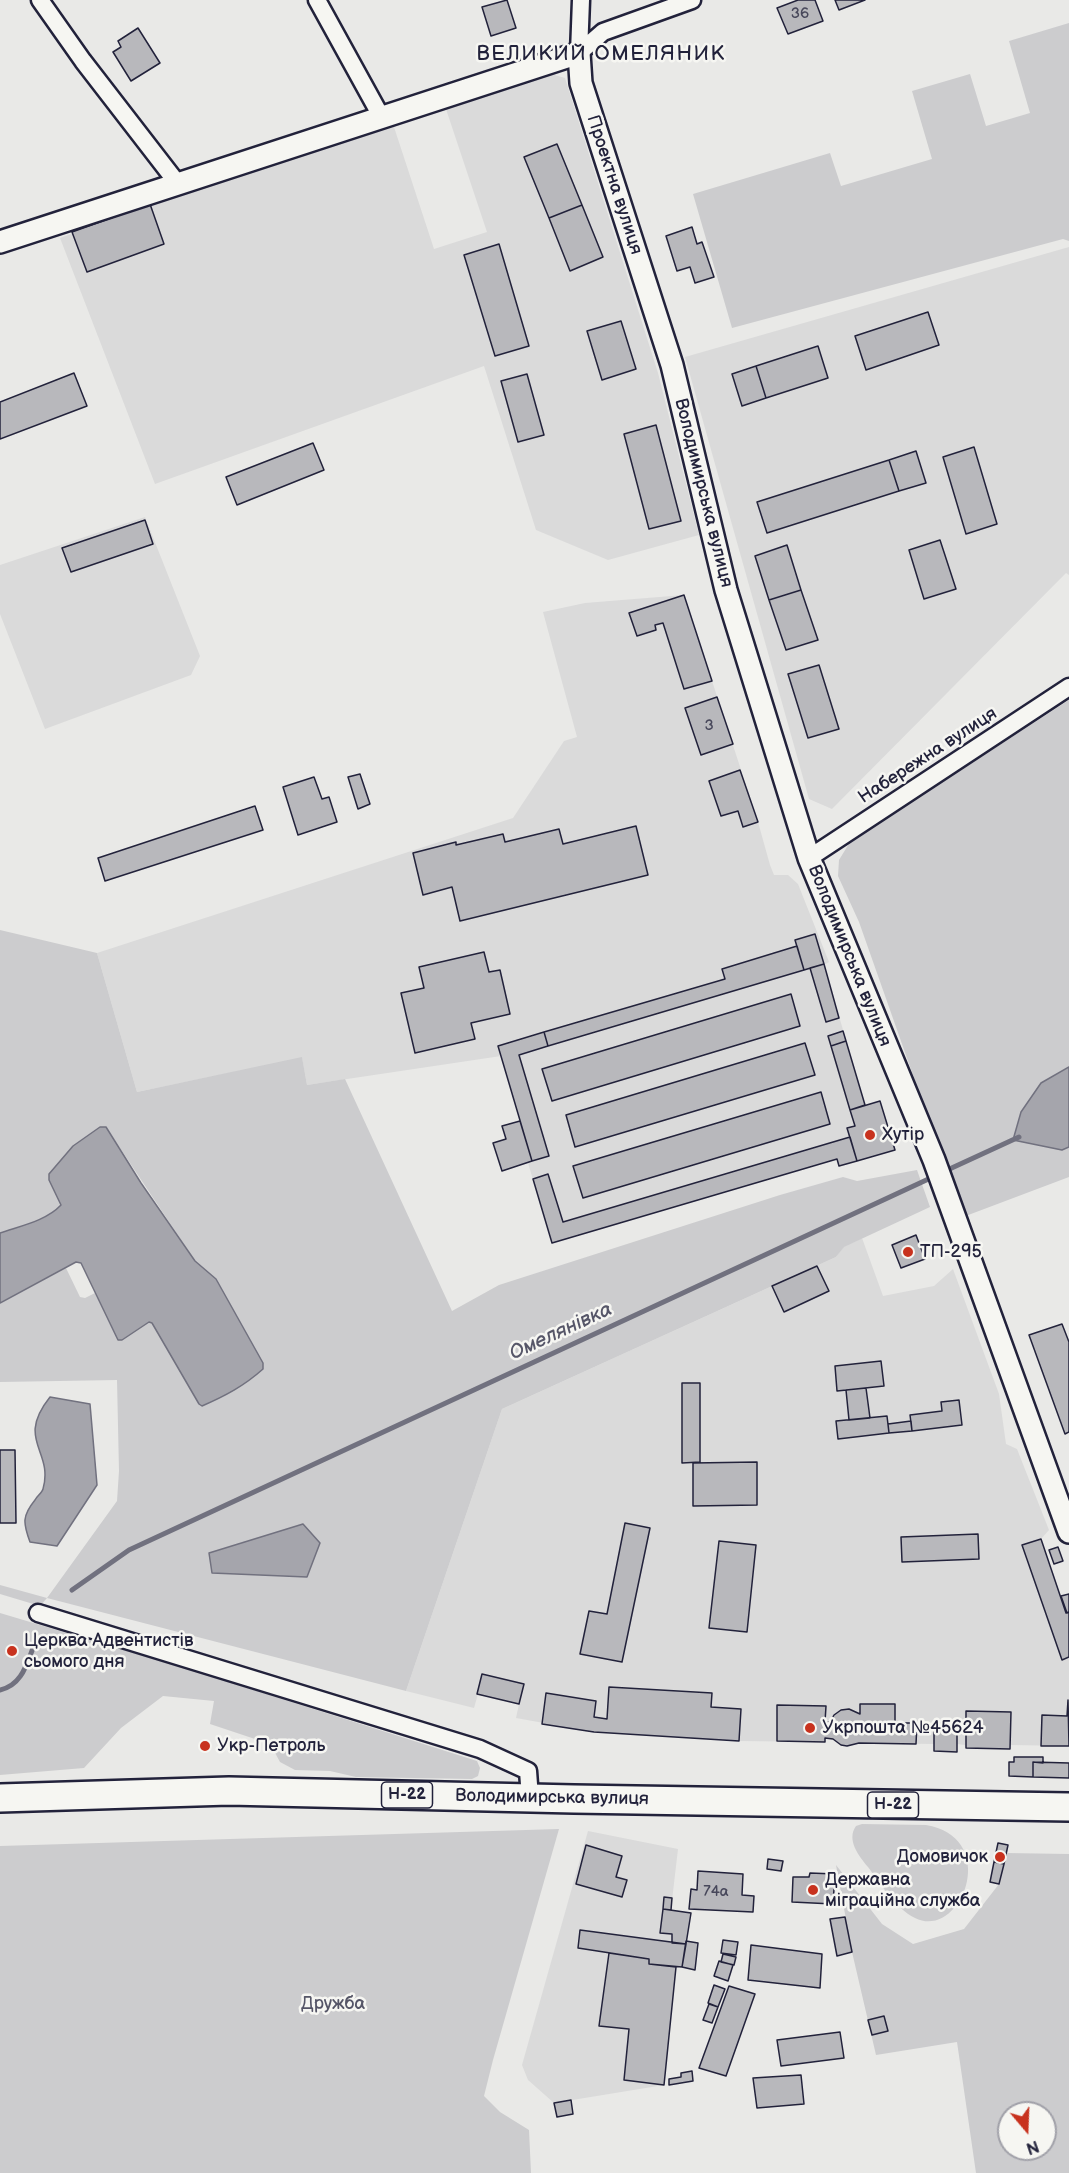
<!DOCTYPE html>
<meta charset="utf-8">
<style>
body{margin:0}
#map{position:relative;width:1069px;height:2173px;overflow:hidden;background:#e9e9e7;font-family:"Balsamiq Sans",sans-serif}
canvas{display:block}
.north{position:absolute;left:997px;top:2101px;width:60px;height:60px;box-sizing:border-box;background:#f6f6f2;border:2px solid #a1a1a9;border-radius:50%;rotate:161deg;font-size:16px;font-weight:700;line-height:24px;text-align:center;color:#22223b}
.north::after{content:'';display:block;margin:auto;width:21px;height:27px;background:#c8321e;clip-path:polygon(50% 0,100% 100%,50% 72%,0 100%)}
</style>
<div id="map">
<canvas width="1069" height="2173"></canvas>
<div class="north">N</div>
</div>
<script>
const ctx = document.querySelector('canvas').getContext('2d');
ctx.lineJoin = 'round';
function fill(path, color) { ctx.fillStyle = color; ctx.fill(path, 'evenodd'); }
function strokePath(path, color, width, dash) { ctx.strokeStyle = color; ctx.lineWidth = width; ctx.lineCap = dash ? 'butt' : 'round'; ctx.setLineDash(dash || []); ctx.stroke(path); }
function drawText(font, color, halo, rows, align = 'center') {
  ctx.font = font + ' "Balsamiq Sans",sans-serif'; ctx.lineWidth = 5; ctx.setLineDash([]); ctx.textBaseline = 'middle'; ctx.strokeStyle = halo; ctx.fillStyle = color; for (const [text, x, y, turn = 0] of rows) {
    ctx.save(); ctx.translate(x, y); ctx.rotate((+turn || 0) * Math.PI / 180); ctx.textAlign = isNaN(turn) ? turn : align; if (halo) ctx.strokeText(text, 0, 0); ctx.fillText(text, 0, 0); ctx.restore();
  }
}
fill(new Path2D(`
 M548 73 565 78 658 373 699 535 608 560 536 530 484 366 155 484 60 238 193 189 394 127 434 249 487 232 446 109Z
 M1069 247V575L1066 573 832 809 809 799 685 357Z
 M145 517 200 656 191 675 45 729 0 614V565Z
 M684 595 758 822 770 865 774 875H788L798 884 829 962 824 965 865 1105 850 1110 855 1126 847 1128 857 1161 839 1166 837 1159 552 1243 528 1163 502 1171 493 1143 506 1139 502 1126 520 1121 501 1056 307 1085 302 1058 137 1092 97 953 513 818 564 741 577 737 543 612 585 603Z
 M862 1238 883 1296 934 1286 953 1269 999 1394 1006 1444 1017 1449 1049 1530 1041 1539 1066 1612H1069V1746L1011 1745 1010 1749 966 1748 965 1745 957 1744V1752L934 1751V1744L859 1743 847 1746 841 1745 833 1739 825 1738V1742L739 1741 594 1732 516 1718 519 1704 478 1694 474 1708 406 1691 502 1409 836 1257 843 1247Z
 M588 1831 678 1849 671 1909 691 1913 682 1967H676L664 2085 554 2103 528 2080 522 2065Z`), '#dadada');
fill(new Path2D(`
 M1069 23V241L1063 239 732 328 693 194 830 153 841 186 932 159 912 91 970 74 986 126 1030 113 1009 41Z
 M1069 700V1067L1041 1083 1021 1112 1013 1140 1062 1150 1069 1147V1177L963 1217 859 922 838 876 839 860 850 842Z
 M0 930 97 953 137 1092 302 1057 307 1085 345 1079 452 1311 499 1285 780 1195 843 1177 857 1181 917 1170 930 1207 844 1247 836 1257 502 1409 406 1691 47 1598 40 1606 0 1594V1585L47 1598 117 1501 119 1471 117 1380 0 1382V1303L66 1268 80 1297 85 1298 95 1293 118 1340H122L149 1322 152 1323 199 1404 202 1406C225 1396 244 1386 263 1369V1363L216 1279 195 1261 106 1127 49 1180 62 1205C46 1221 21 1226 0 1233Z
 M0 1613 194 1671 477 1761 480 1768 478 1776 472 1779 356 1777 330 1771 295 1770 280 1762 273 1749 267 1743 210 1724 214 1701 163 1696 121 1728 84 1768 0 1775Z
 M862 1824 926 1825C1002 1838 961 1941 915 1918 895 1908 881 1884 868 1867 859 1856 846 1840 856 1826Z
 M559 1829 493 2060 484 2096 500 2112 529 2130 531 2173H0V1846Z
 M1006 1853 1069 1854V2173H976L957 2042 876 2055 852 1952 836 1865 882 1924 913 1944 964 1929 999 1884ZM1009 2113H1045V2149H1009Z`), '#ccccce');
const water = new Path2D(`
 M1069 1067V1147L1062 1150 1013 1140 1021 1112 1041 1083Z
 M100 1127H106L141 1183 195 1261 216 1279 263 1363V1369C244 1386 225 1396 202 1406L199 1404 152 1323 149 1322 122 1340H118L81 1263 76 1262 0 1303V1233C20 1226 46 1221 61 1205L49 1180V1174L73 1146Z
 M50 1397 90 1404 97 1485 57 1546 30 1542C23 1523 22 1516 35 1500 37 1496 42 1493 43 1489 54 1450 15 1441 50 1397Z
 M303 1524 320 1543 307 1577 212 1573 209 1553Z`);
fill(water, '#a5a5ac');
strokePath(water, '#71717f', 1.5);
strokePath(new Path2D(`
 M943 1172 1019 1137
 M72 1590 129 1550 935 1176
 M0 1690C23 1685 27 1662 35 1643`), '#71717f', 5);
const building = new Path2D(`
 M507 0 516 28 491 36 482 7Z
 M798 0H815L823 21 788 34 777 8Z
 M835 0H865L839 10Z
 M138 28 160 63 131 81 113 52 121 47 118 41Z
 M557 144 582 205 549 218 524 157Z
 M150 204 164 244 87 272 72 232Z
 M582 205 603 257 570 271 549 218Z
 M692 227 697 244 702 242 714 277 695 283 690 267 677 271 666 236Z
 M499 244 529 346 495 356 464 255Z
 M928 312 939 345 866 370 855 336Z
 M621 321 636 369 602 380 587 331Z
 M818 346 828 378 766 398 756 366Z
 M756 366 766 398 742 406 732 374Z
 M74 373 87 406 0 439V402Z
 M527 374 544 435 518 442 501 381Z
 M656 425 681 521 649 529 624 434Z
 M313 443 324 470 237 505 226 477Z
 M974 447 997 524 966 534 943 457Z
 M916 451 926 483 899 491 889 460Z
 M889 460 899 491 767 533 757 502Z
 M145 520 153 544 71 572 62 548Z
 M940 540 956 589 924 599 909 550Z
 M787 545 801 590 769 600 755 556Z
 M801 590 818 640 786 650 769 600Z
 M684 595 712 681 684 689 663 623 655 625 656 630 637 636 629 613Z
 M819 665 839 729 808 738 788 674Z
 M717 697 733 744 701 755 685 708Z
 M740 770 758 822 743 827 738 811 721 816 709 781Z
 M360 774 370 804 358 809 348 777Z
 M314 777 322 799 329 797 337 822 298 835 283 787Z
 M255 806 263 830 105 881 98 858Z
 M636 826 648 875 460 921 452 887 423 895 413 853 456 842V845L503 834 505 842 559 829 563 844Z
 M815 934 824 964 804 970 795 940Z
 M797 946 804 970 548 1046 544 1032 725 979 722 969Z
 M484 952 489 972 500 970 510 1014 471 1023 475 1039 415 1053 401 993 424 988 419 967Z
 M824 964 839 1018 826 1022 810 968Z
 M791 994 800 1026 552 1101 542 1069Z
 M843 1031 846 1041 831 1046 828 1036Z
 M544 1032 548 1046 519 1055 549 1156 532 1161 498 1046Z
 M846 1041 865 1105 850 1110 831 1046Z
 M805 1043 815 1075 575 1147 566 1115Z
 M821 1092 830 1124 583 1198 573 1166Z
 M880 1101 895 1150 857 1161 847 1128 855 1126 850 1110Z
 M520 1121 532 1161 502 1171 493 1143 506 1139 502 1126Z
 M850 1137 857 1161 839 1166 837 1159 552 1243 533 1179 548 1174 563 1222Z
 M916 1235 925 1259 901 1268 892 1245Z
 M817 1266 829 1291 784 1312 772 1286Z
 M1062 1324 1069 1342V1432L1065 1434 1029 1335Z
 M881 1361 884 1386 837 1391 835 1366Z
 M682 1383H700V1462L682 1463Z
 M866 1388 870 1418 849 1420 846 1390Z
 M959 1400 962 1425 912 1431 910 1415 942 1411 941 1402Z
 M887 1416 889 1433 838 1439 836 1421Z
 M911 1421 912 1431 889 1433 888 1424Z
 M0 1450H15L16 1523H0Z
 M757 1462V1505L693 1506V1463Z
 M625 1523 650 1528 622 1662 580 1654 589 1611 607 1614Z
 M978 1534 979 1559 902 1562 901 1537Z
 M1041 1539 1066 1613 1069 1612V1657L1062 1660 1022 1545Z
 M719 1541 756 1545 747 1632 709 1628Z
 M1058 1547 1063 1561 1054 1564 1049 1550Z
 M1069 1594V1612L1067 1613 1061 1596Z
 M482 1674 524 1684 519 1704 477 1694Z
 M609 1687 712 1693 711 1707 741 1709 739 1741 594 1732 542 1724 546 1693 596 1701 594 1717 607 1719Z
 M1068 1700 1069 1746H1041L1042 1715 1067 1716Z
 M860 1704H895V1723H917L916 1744 859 1743 847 1746 841 1745 833 1739 825 1738V1742L777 1741V1705L826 1706 825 1722H830L834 1715 841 1710 849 1709 860 1714Z
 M966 1711 1011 1712 1010 1749 966 1748Z
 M934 1723H957V1752L934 1751Z
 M1014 1757H1043V1763L1033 1762V1777L1009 1776V1762H1014Z
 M1033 1762 1069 1763V1778L1033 1777Z
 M998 1843 1008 1845 1004 1864 994 1862Z
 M586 1845 622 1856 616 1877 627 1880 622 1897 576 1884Z
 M768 1859 783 1861 781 1871 767 1869Z
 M994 1862 1004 1864 999 1884 990 1882Z
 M698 1871 743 1874 742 1895 754 1896 753 1912 689 1909 691 1889 697 1890Z
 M810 1873 835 1874 833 1904 792 1902 793 1877H809Z
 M664 1897 672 1898 671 1910 663 1909Z
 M663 1909 691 1913 686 1944 672 1943V1934L660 1933Z
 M845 1917 852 1952 837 1956 830 1919Z
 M580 1930 686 1944 682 1967 649 1964V1959L578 1948Z
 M723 1940 738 1942 736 1955 721 1953Z
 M686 1941 698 1943 695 1970 682 1967Z
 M751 1945 822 1954 820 1988 748 1980Z
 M609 1953 649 1959V1964L676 1967 664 2085 624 2080 629 2029 599 2026Z
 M723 1954 736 1957 734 1965 721 1962Z
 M719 1961 733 1965 728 1981 714 1976Z
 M714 1985 725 1989 718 2007 708 2003Z
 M729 1986 755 1994 726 2076 699 2068Z
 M709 2004 718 2007 712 2023 703 2020Z
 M884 2016 888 2031 872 2035 868 2020Z
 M840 2032 844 2058 781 2066 777 2040Z
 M692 2071 693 2081 669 2085V2079L681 2077V2073Z
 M801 2075 804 2104 757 2108 753 2078Z
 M571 2100 573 2114 557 2117 554 2103Z`);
fill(building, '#b8b8bc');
strokePath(building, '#22223b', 1.5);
const minor = new Path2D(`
 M40 0 83 61 178 184
 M317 0 382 118
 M579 53 603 32 692 0
 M579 53 581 0
 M809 858 1069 687
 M38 1613 480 1749 528 1771 530 1798`);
const tertiary = new Path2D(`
 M0 242 579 53 581 83 672 365 726 590 809 858 934 1160 1069 1532`);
const primary = new Path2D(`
 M0 1798 229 1791 574 1799 1069 1807`);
strokePath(minor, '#22223b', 21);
strokePath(tertiary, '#22223b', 26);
strokePath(primary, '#22223b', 32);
strokePath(minor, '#f6f6f2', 16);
strokePath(tertiary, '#f6f6f2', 21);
strokePath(primary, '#f6f6f2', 27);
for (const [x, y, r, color] of [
 [870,1135,6,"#c8321e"],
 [908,1252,6,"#c8321e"],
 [12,1651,6,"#c8321e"],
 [810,1728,6,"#c8321e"],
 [205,1746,6,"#c8321e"],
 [1000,1857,6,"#c8321e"],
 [813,1890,6,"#c8321e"]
]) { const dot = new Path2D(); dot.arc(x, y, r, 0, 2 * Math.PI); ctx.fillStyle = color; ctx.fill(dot); strokePath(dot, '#f6f6f2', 2); }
drawText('15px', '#48485b', null, [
 ["36",800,14],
 ["3",709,726],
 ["74а",716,1892]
]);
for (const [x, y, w] of [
 [407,1795,51],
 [893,1805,51]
]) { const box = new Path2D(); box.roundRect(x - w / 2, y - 13, w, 26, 4.5); ctx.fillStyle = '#f6f6f2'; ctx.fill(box); strokePath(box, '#22223b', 1.5); }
drawText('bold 16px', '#22223b', null, [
 ["Н-22",407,1795],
 ["Н-22",893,1805]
]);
drawText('18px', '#22223b', '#f6f6f2', [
 ["Проектна вулиця",614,185,72],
 ["Володимирська вулиця",703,493,76],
 ["Набережна вулиця",928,756,-33],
 ["Володимирська вулиця",849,956,68],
 ["Володимирська вулиця",552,1798,1]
]);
drawText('18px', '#22223b', '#f6f6f2', [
 ["Хутір",882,1135],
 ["ТП-295",920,1252],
 ["Церква Адвентистів",24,1641],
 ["сьомого дня",24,1662],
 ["Укрпошта №45624",822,1728],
 ["Укр-Петроль",217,1746],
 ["Домовичок",988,1857,"right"],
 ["Державна",825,1880],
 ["міграційна служба",825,1901]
], 'left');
drawText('18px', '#555567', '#f6f6f2', [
 ["Дружба",333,2004]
]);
drawText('italic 20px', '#565668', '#f6f6f2', [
 ["Омелянівка",561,1332,-25]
]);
ctx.letterSpacing = '1.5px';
drawText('21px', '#22223b', '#f6f6f2', [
 ["ВЕЛИКИЙ ОМЕЛЯНИК",601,55]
]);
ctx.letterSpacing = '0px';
</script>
